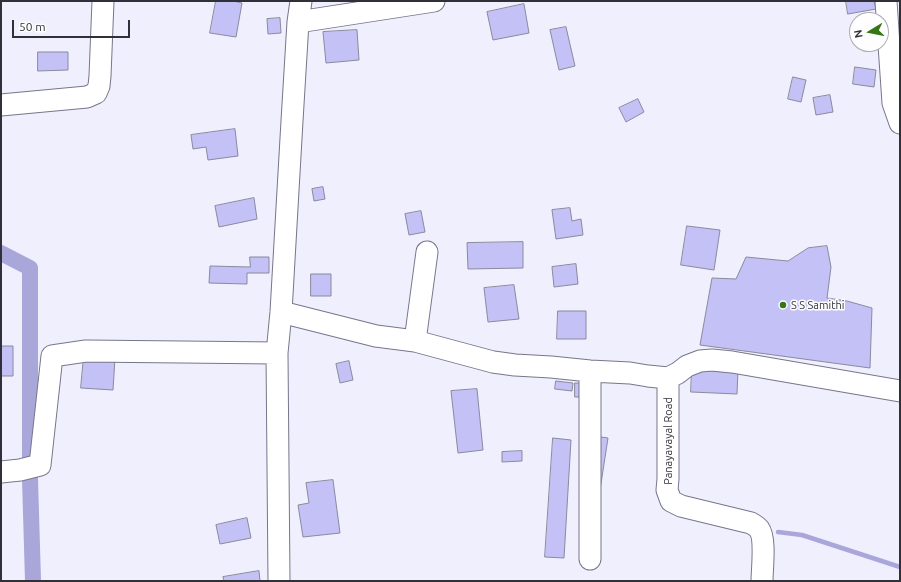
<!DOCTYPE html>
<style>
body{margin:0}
#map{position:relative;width:901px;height:582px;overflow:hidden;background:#efeffd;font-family:Ubuntu,sans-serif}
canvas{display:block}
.frame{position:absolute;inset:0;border:2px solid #303038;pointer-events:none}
.north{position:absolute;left:849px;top:12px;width:40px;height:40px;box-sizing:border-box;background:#fefefe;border:1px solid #acacaf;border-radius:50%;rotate:260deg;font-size:11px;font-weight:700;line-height:16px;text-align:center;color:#303038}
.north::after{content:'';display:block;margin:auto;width:14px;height:18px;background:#357715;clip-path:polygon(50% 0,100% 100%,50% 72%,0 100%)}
.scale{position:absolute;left:12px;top:20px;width:118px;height:18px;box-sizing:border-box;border:2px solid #303038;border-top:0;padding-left:5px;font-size:12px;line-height:14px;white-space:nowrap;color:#303038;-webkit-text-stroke:3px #fefefe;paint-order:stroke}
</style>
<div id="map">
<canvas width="901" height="582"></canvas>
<div class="frame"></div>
<div class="north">N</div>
<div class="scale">50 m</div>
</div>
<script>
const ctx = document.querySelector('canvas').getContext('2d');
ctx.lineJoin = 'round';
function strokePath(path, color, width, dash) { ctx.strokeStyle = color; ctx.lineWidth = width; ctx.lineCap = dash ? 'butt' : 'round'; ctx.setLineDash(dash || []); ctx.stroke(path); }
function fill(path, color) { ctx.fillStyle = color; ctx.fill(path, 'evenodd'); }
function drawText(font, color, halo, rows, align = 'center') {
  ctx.font = font + ' Ubuntu,sans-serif'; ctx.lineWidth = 3; ctx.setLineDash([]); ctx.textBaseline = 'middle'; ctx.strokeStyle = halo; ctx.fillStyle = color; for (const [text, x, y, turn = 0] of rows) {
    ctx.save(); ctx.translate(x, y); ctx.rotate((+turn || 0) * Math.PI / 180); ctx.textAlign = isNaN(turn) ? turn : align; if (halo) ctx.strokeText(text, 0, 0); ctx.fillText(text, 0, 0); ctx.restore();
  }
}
strokePath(new Path2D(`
 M778 532 802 535 900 567`), '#a9a6da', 4.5);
strokePath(new Path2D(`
 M1 253 30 268V479L33 581`), '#a9a6da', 16);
const building = new Path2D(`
 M216 1H233L242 3 236 37 210 33Z
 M846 1H874L876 9 848 14Z
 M524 4 529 33 493 40 487 12Z
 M280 18 281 33 268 34 267 19Z
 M566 27 575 66 559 70 550 30Z
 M900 28V44L897 45 895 29Z
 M357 30 359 60 326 63 323 32Z
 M38 52H68V70L38 71Z
 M855 67 876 70 874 87 853 84Z
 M793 77 806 80 801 102 788 99Z
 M830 95 833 112 816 115 813 98Z
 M638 99 644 112 626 122 619 108Z
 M235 129 238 156 208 160 206 147 193 149 191 135Z
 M323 187 325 199 314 201 312 189Z
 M254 198 257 219 219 227 215 206Z
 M570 208 572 221 581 219 583 235 556 239 552 210Z
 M421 211 425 232 409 235 405 214Z
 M687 226 720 230 714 270 681 265Z
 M523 242V268L468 269 467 243Z
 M827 246 831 267 827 298 847 301 872 308 870 368 700 345 712 278 736 279 746 257 788 261 808 248Z
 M250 257H269V273H247V284L209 283 210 266 250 267Z
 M576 264 578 284 554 287 552 267Z
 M311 274H331V296H311Z
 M514 285 519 319 488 322 484 288Z
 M558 311H586V339H557Z
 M1 346H13V376H1Z
 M84 356 115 358 113 390 81 388Z
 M349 361 353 380 340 383 336 364Z
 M692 368 738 370 737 394 691 392Z
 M556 381 573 383 572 391 555 389Z
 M575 383H585V397H575Z
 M477 389 483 450 458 453 451 391Z
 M601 437 608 438 600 490 593 489Z
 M553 438 571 440 564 558 545 557Z
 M522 451V461L502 462V452Z
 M333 480 340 533 303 537 298 505 309 503 306 483Z
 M247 518 251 538 220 544 216 525Z
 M259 571 260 581H224L223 577Z`);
fill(building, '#c3c1f5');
strokePath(building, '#8a899d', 1);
const minor = new Path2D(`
 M886 1 893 103 900 123
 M298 22 434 1
 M1 105 87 97 96 93 99 86 100 76 103 1
 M281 312 376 336 415 341 493 362 515 365 551 367 590 371 630 373 648 376 668 378 678 373 687 366 700 361 712 360 732 362 900 391
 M415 341 427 252
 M668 378V479L667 490 671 501 681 506 751 523C754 525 758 527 759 529 766 538 762 570 762 581
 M1 472 20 470 40 465 52 356 86 351 277 353
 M590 559V371
 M279 581 277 353 281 312 292 121 298 22 301 1`);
strokePath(minor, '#77768a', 23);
strokePath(minor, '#fff', 21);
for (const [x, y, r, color] of [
 [783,305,4,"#357715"]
]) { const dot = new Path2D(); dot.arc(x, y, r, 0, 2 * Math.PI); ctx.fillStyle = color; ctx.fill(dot); strokePath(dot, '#fefefe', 1.5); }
drawText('11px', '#303038', '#fefefe', [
 ["S S Samithi",791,305]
], 'left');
drawText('11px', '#303038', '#fefefe', [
 ["Panayavayal Road",668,441,-90]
]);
</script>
